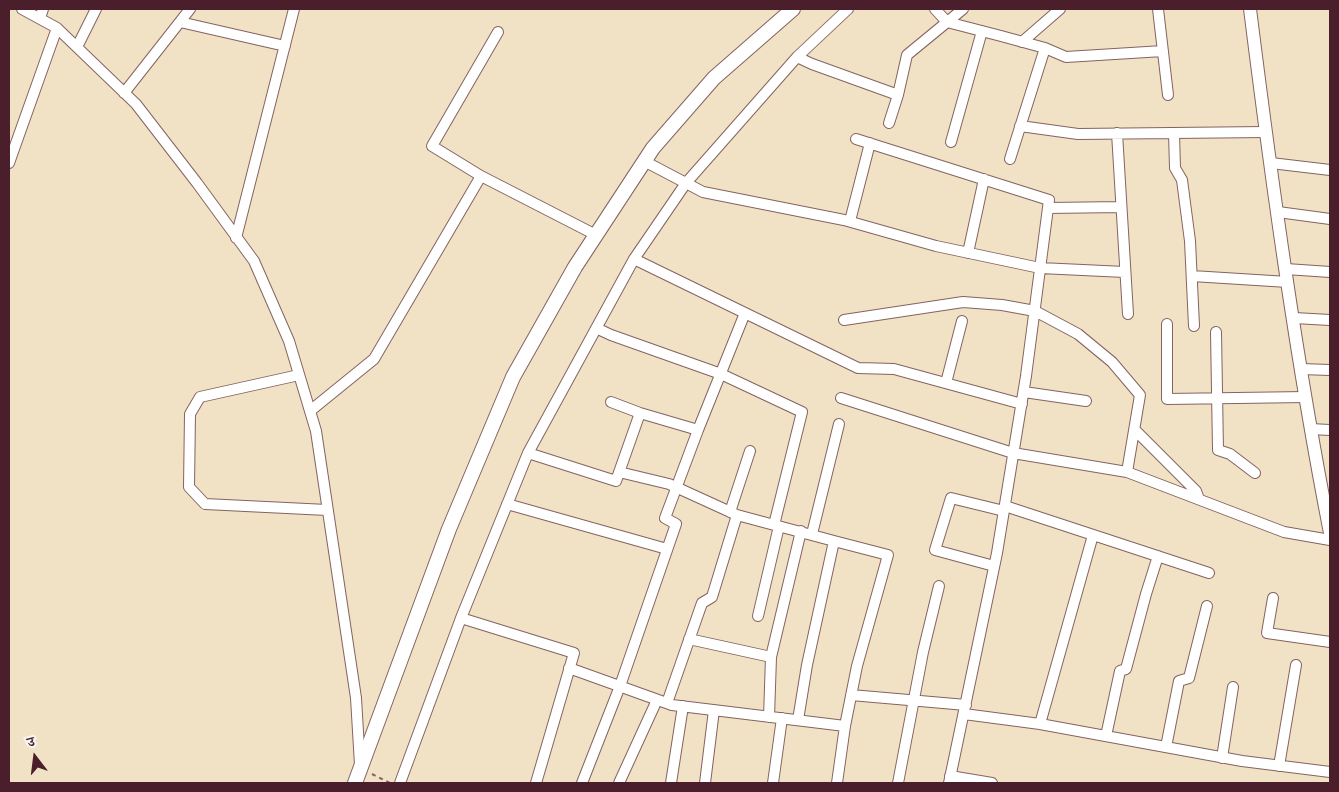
<!DOCTYPE html>
<meta charset="utf-8">
<style>
body{margin:0}
#map{position:relative;width:1339px;height:792px;overflow:hidden;background:#f1e2c5;font-family:"IM FELL Great Primer","Noto Serif Devanagari",serif}
canvas{display:block}
.frame{position:absolute;inset:0;border:10px solid #4a1f2b;pointer-events:none}
.north{position:absolute;left:10px;top:732px;width:50px;height:50px;-webkit-text-stroke:4px #f6f6f2;paint-order:stroke;rotate:345deg;font-size:14px;font-weight:700;line-height:20px;text-align:center;color:#4a1f2b}
.north::after{content:'';display:block;margin:auto;width:18px;height:22px;background:#4a1f2b;clip-path:polygon(50% 0,100% 100%,50% 72%,0 100%)}
</style>
<div id="map">
<canvas width="1339" height="792"></canvas>
<div class="frame"></div>
<div class="north">उ</div>
</div>
<script>
const ctx = document.querySelector('canvas').getContext('2d');
ctx.lineJoin = 'round';
function strokePath(path, color, width, dash) { ctx.strokeStyle = color; ctx.lineWidth = width; ctx.lineCap = dash ? 'butt' : 'round'; ctx.setLineDash(dash || []); ctx.stroke(path); }
const minor = new Path2D(`
 M22 9 57 28 136 104 197 183 254 261 289 341 316 431 356 698 360 765
 M935 9 947 22 1001 36 1045 48 1066 57 1163 51
 M1158 9 1168 95
 M40 18 43 9
 M180 22 285 46
 M1022 42 1060 9
 M77 47 96 9
 M797 57 812 64 898 95
 M124 93 190 9
 M889 123 898 95 907 55 963 9
 M1020 126 1078 134 1266 132
 M1117 133 1128 314
 M1174 133 1175 168 1182 180 1190 241 1194 326
 M856 139 1049 200 1026 376 997 553 949 783
 M951 142 982 31
 M1010 159 1045 48
 M644 161 703 192 844 220 936 246 1040 268 1125 272
 M9 163 57 28
 M1271 163 1330 170
 M481 176 432 146 498 32
 M1048 208 1121 207
 M1278 212 1330 219
 M850 221 870 143
 M236 238 294 9
 M968 253 984 179
 M634 259 858 368 894 369 1022 404
 M1286 269 1330 272
 M1192 276 1288 282
 M1294 318 1330 320
 M844 320 963 302 1002 305 1035 311 1078 334 1112 362 1140 395 1127 472
 M1167 324V399L1306 397
 M596 328 611 335 721 374 802 412 774 525
 M1216 332 1218 450 1230 454 1255 473
 M1301 369 1330 370
 M299 375 200 397 190 414 189 487 205 504 327 510
 M946 383 962 321
 M1024 392 1086 401
 M841 398 1013 453 1127 472 1284 532 1330 540
 M611 402 640 413 698 430
 M310 411 374 359 481 176 596 235
 M1310 429 1330 430
 M1135 430 1196 491 1199 499
 M528 453 616 481 640 413
 M619 472 669 484 737 515 834 541 807 665 798 720
 M507 504 667 549
 M1005 506 1209 573
 M730 512 750 451
 M812 534 839 424
 M834 541 888 555 857 666 845 726 837 783
 M994 566 935 550 951 498 1004 511
 M1273 598 1267 633 1330 642
 M758 616 779 526
 M461 618 574 653 536 783
 M689 639 771 657
 M569 668 672 705 845 726
 M851 695 966 705
 M667 703 702 603 712 597 737 515
 M964 714 1040 724 1242 761 1330 772
 M769 717 771 657 801 531
 M1040 724 1093 535
 M1106 736 1120 671 1126 669 1146 594 1158 556
 M1166 747 1179 681 1189 678 1207 606
 M1222 758 1233 687
 M1279 766 1296 665
 M950 776 992 783
 M400 783 461 618 528 453 634 259 686 183 797 57 848 9
 M582 783 620 686 676 524 665 518 698 430 745 313
 M619 783 657 700
 M671 783 683 706
 M705 783 714 710
 M773 783 782 718
 M898 783 923 652 939 586`);
const tertiary = new Path2D(`
 M1250 9C1272 184 1296 359 1330 533`);
const secondary = new Path2D(`
 M355 783 449 529 513 377 575 267 653 148 714 78 793 9`);
strokePath(minor, '#846361', 12);
strokePath(tertiary, '#846361', 14);
strokePath(secondary, '#846361', 16);
strokePath(new Path2D(`
 M372 774 390 783`), '#846361', 2, [4, 4]);
strokePath(minor, '#fff', 10);
strokePath(tertiary, '#fff', 12);
strokePath(secondary, '#fff', 14);
</script>
